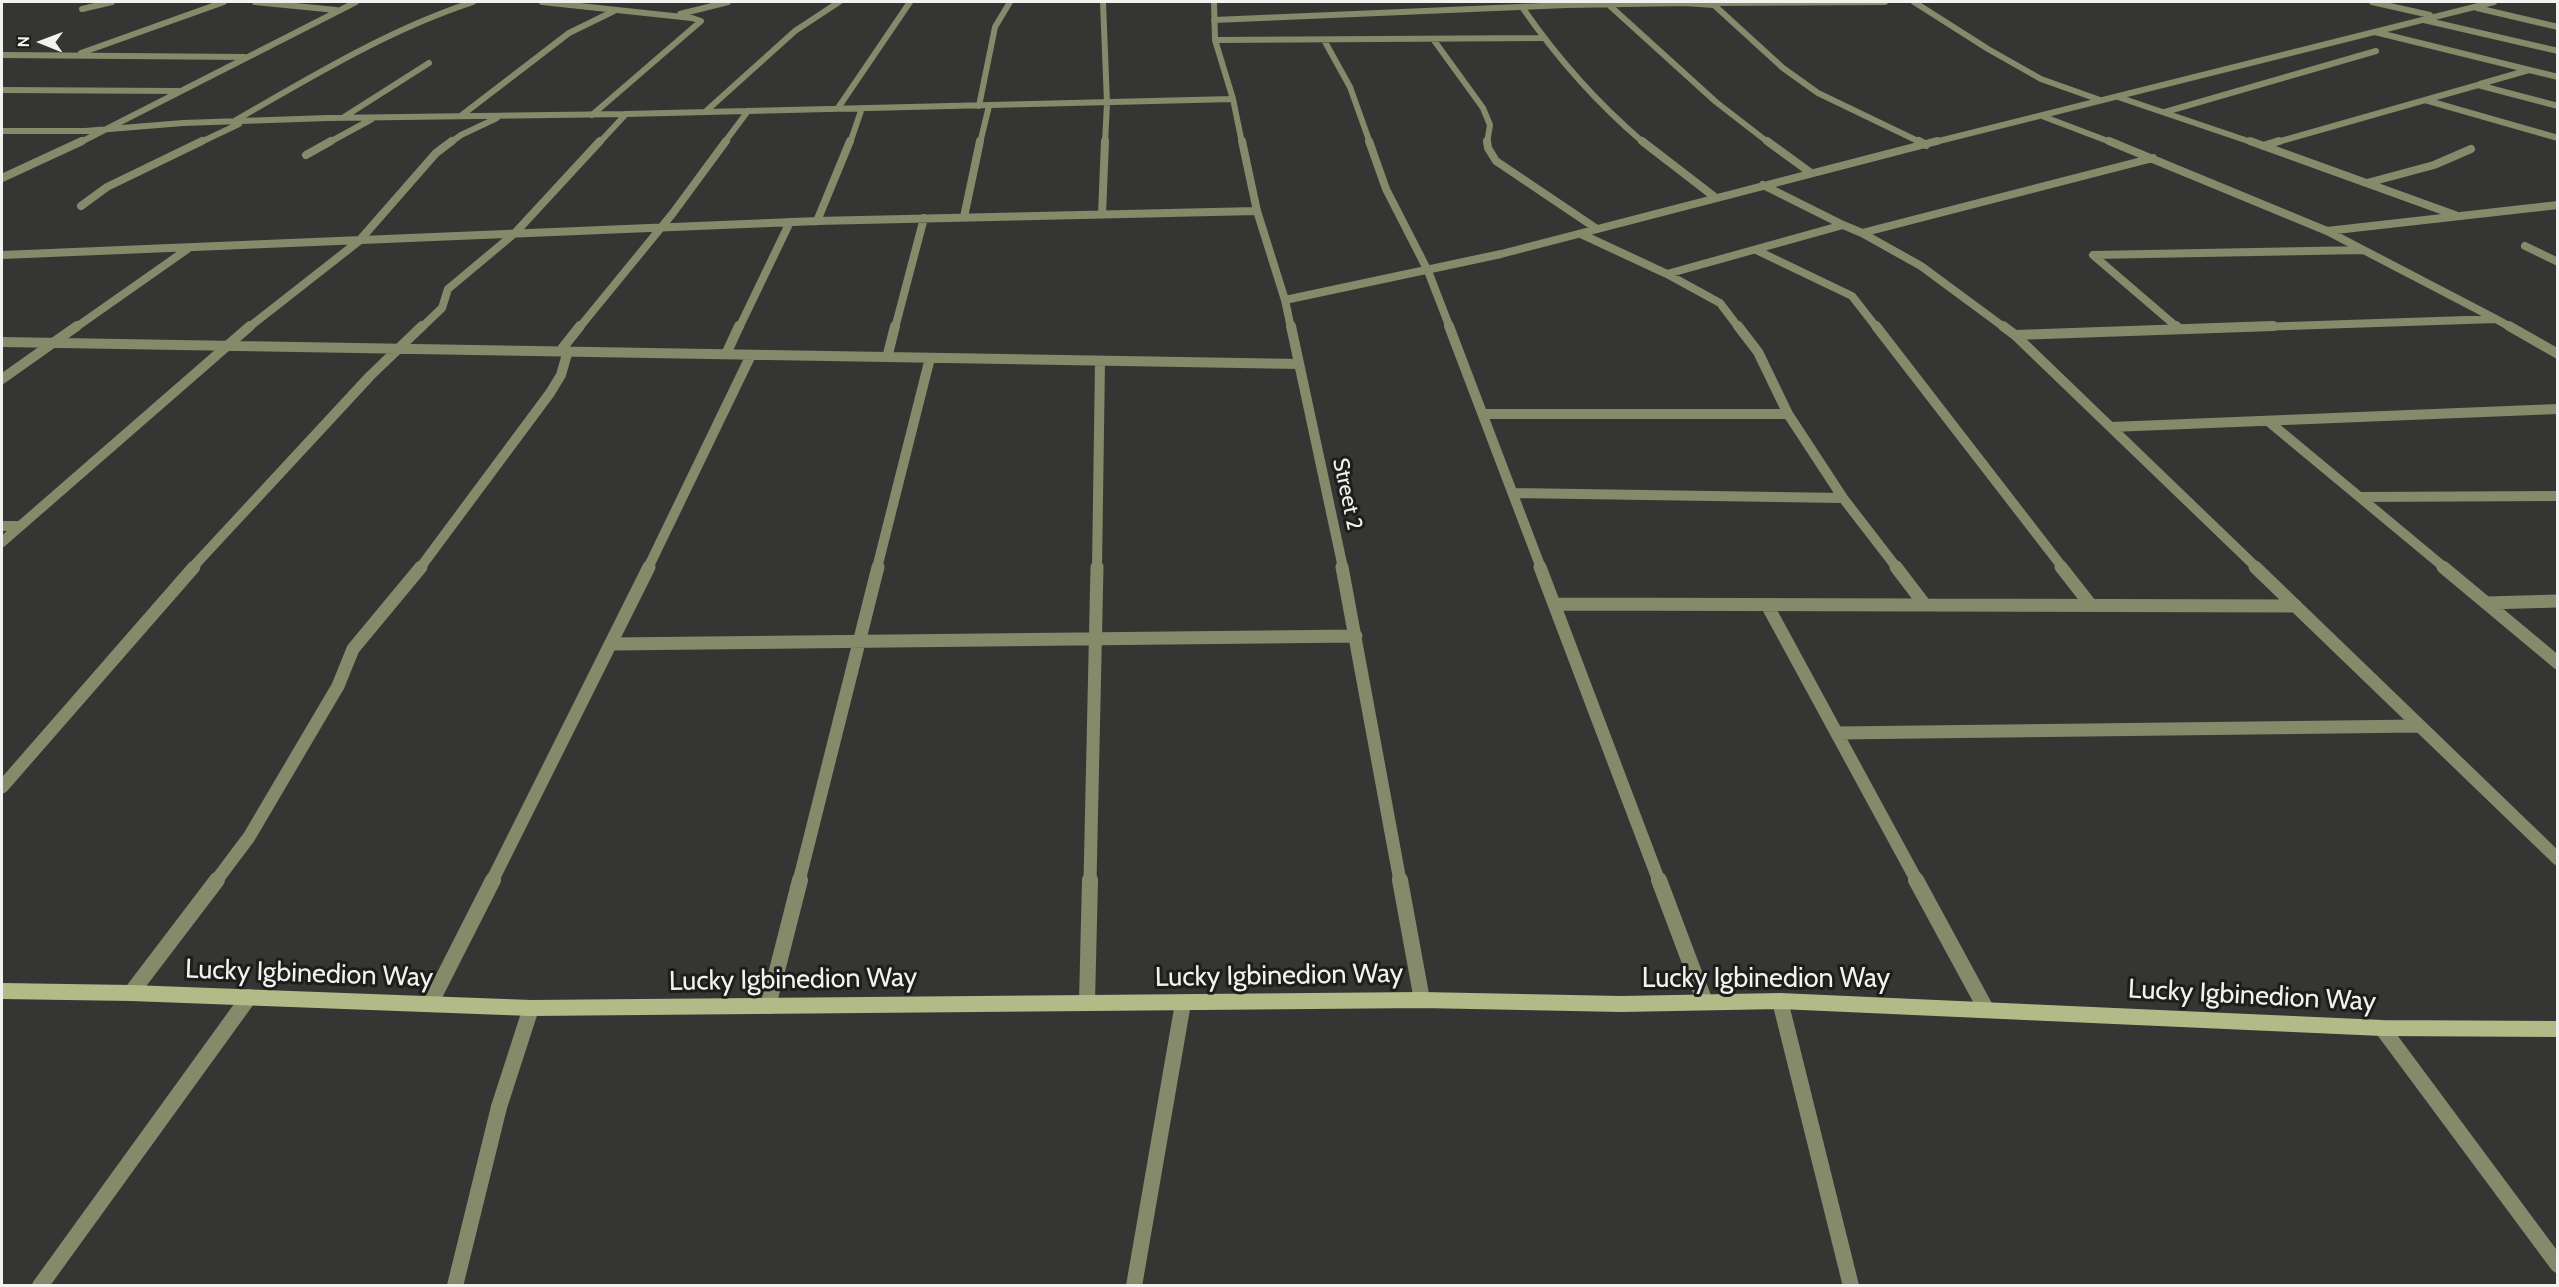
<!DOCTYPE html>
<style>
body{margin:0}
#map{position:relative;width:2559px;height:1287px;overflow:hidden;background:#353633;font-family:Cabin,sans-serif}
canvas{display:block}
.frame{position:absolute;inset:0;border:3px solid #f2f2f0;pointer-events:none}
.north{position:absolute;left:12px;top:12px;width:60px;height:60px;-webkit-text-stroke:4px #1d1d1c;paint-order:stroke;rotate:271deg;font-size:16px;font-weight:700;line-height:24px;text-align:center;color:#f2f2f0}
.north::after{content:'';display:block;margin:auto;width:21px;height:27px;background:#f2f2f0;clip-path:polygon(50% 0,100% 100%,50% 72%,0 100%)}
</style>
<div id="map">
<canvas width="2559" height="1287"></canvas>
<div class="frame"></div>
<div class="north">N</div>
</div>
<script>
const ctx = document.querySelector('canvas').getContext('2d');
ctx.lineJoin = 'round';
function strokePath(path, color, width, dash) { ctx.strokeStyle = color; ctx.lineWidth = width; ctx.lineCap = dash ? 'butt' : 'round'; ctx.setLineDash(dash || []); ctx.stroke(path); }
function drawText(font, color, halo, rows, align = 'center') {
  ctx.font = font + ' Cabin,sans-serif'; ctx.lineWidth = 6; ctx.setLineDash([]); ctx.textBaseline = 'middle'; ctx.strokeStyle = halo; ctx.fillStyle = color; for (const [text, x, y, turn = 0] of rows) {
    ctx.save(); ctx.translate(x, y); ctx.rotate((+turn || 0) * Math.PI / 180); ctx.textAlign = isNaN(turn) ? turn : align; if (halo) ctx.strokeText(text, 0, 0); ctx.fillText(text, 0, 0); ctx.restore();
  }
}
strokePath(new Path2D(`
 M255 2 336 10
 M542 2 692 18 701 21 592 115
 M1103 2 1107 103 1105 143
 M1214 2 1215 40 1233 99 1242 143
 M1914 2 1988 49 2041 79 2100 100
 M2372 2 2430 15
 M1711 3 1885 2
 M1609 5 1716 102 1769 143
 M1522 7C1557 58 1597 103 1644 143
 M2477 8 2558 27
 M82 9 112 2
 M680 14 728 2
 M1214 20 1566 5 1685 3 1714 5 1783 68 1818 93 1922 143
 M2424 20 2558 51
 M2375 32 2558 77
 M1433 39 1483 108 1490 125 1487 143
 M1215 40 1542 38
 M1324 40 1350 87 1370 143
 M81 53 224 2
 M2 55 244 57
 M2480 84 2529 70
 M2 90 178 91
 M2118 97 2254 143
 M2425 100 2558 138
 M979 106 995 27 1010 2
 M838 108 910 2
 M705 112 795 31 839 2
 M2165 112 2376 51
 M462 115 569 33 614 11
 M2042 116 2113 143
 M344 117 429 63
 M236 120C313 76 388 30 473 2
 M2 131H85L183 123 328 118 626 114 1233 99
 M79 143 356 2
 M199 143 239 124
 M328 143 372 119
 M450 143 461 135 497 118
 M599 143 626 114
 M724 143 748 111
 M850 143 862 108
 M980 143 989 106
 M1931 143 2494 2
 M2274 143 2478 85 2558 106`), '#858a6b', 6);
strokePath(new Path2D(`
 M1242 141 1257 211 1285 300 1291 328
 M1369 141 1386 189 1428 271 1450 328
 M1487 141 1488 148 1496 161 1597 229
 M1642 141 1716 198
 M1767 141 1811 173
 M1919 141 1926 145
 M2109 141 2327 231 2496 319 2228 328
 M2250 141 2455 215
 M2263 146 2279 141
 M306 155 331 141
 M2 178 82 141
 M2367 183 2434 165 2471 149
 M1763 185 1843 225
 M81 206 107 187 202 141
 M1102 214 1105 141
 M964 217 980 141
 M817 221 850 141
 M2327 231 2558 205
 M1581 234 1667 274 1720 303 1739 328
 M2525 246 2558 262
 M1756 250 1852 296 1877 328
 M2 255 817 221 1257 211
 M1667 274 1843 225 1862 233
 M1285 300 1501 254 1937 141
 M2496 319 2512 328
 M75 328 189 248
 M248 328 359 241 436 153 452 141
 M421 328 442 308 448 289 515 233 600 141
 M579 328 673 213 726 141
 M739 328 790 222
 M895 328 924 218
 M2005 328 1921 266 1862 233 2153 158
 M2178 328 2093 255 2363 250`), '#858a6b', 8);
strokePath(new Path2D(`
 M1291 326 1343 568
 M1449 326 1541 568
 M1738 326 1758 352 1788 414 1843 498 1897 568
 M1876 326 2063 568
 M2003 326 2015 335 2257 568
 M2176 326 2179 329
 M2509 326 2558 354
 M2015 335 2273 326
 M2 342 1299 364
 M726 354 739 326
 M888 354 895 326
 M2 379 77 326
 M1484 414H1788
 M2268 421 2445 568
 M2111 427 2558 409
 M1513 493 1843 498
 M2360 497 2558 496
 M2 526H20
 M2 542 250 326
 M192 568 370 376 422 326
 M420 568 550 393 561 375 567 354 561 350 580 326
 M648 568 751 355
 M877 568 930 358
 M1097 568 1100 362`), '#858a6b', 10);
strokePath(new Path2D(`
 M1342 567 1400 881
 M1540 567 1659 881
 M1896 567 1925 605
 M2061 567 2090 604
 M2255 567 2558 859
 M2443 567 2558 663
 M2486 603 2558 601
 M1556 604 2296 606
 M1767 605 1917 881
 M612 644 1356 636
 M1838 733 2420 726
 M2 787 194 567
 M216 881 249 837 338 686 353 649 421 567
 M492 881 649 567
 M799 881 878 567
 M1090 881 1097 567`), '#858a6b', 13);
strokePath(new Path2D(`
 M1400 880 1422 1000
 M1659 880 1705 1002
 M1916 880 1986 1009
 M131 993 217 880
 M1780 1001 1851 1286
 M1087 1002 1090 880
 M430 1004 493 880
 M768 1006 800 880
 M2382 1028 2558 1265
 M40 1286 249 997
 M455 1286 499 1107 531 1008
 M1134 1286 1183 1003`), '#858a6b', 16);
strokePath(new Path2D(`
 M2 991 131 993 531 1008 1422 1000 1621 1004 1780 1001 2382 1028 2558 1029`), '#b2ba88', 16);
drawText('22px', '#f2f2f0', '#1d1d1c', [
 ["Street 2",1347,494,78]
]);
drawText('27px', '#f2f2f0', '#1d1d1c', [
 ["Lucky Igbinedion Way",309,974,2],
 ["Lucky Igbinedion Way",1279,976,-1],
 ["Lucky Igbinedion Way",1766,979],
 ["Lucky Igbinedion Way",793,980,-1],
 ["Lucky Igbinedion Way",2252,996,3]
]);
</script>
